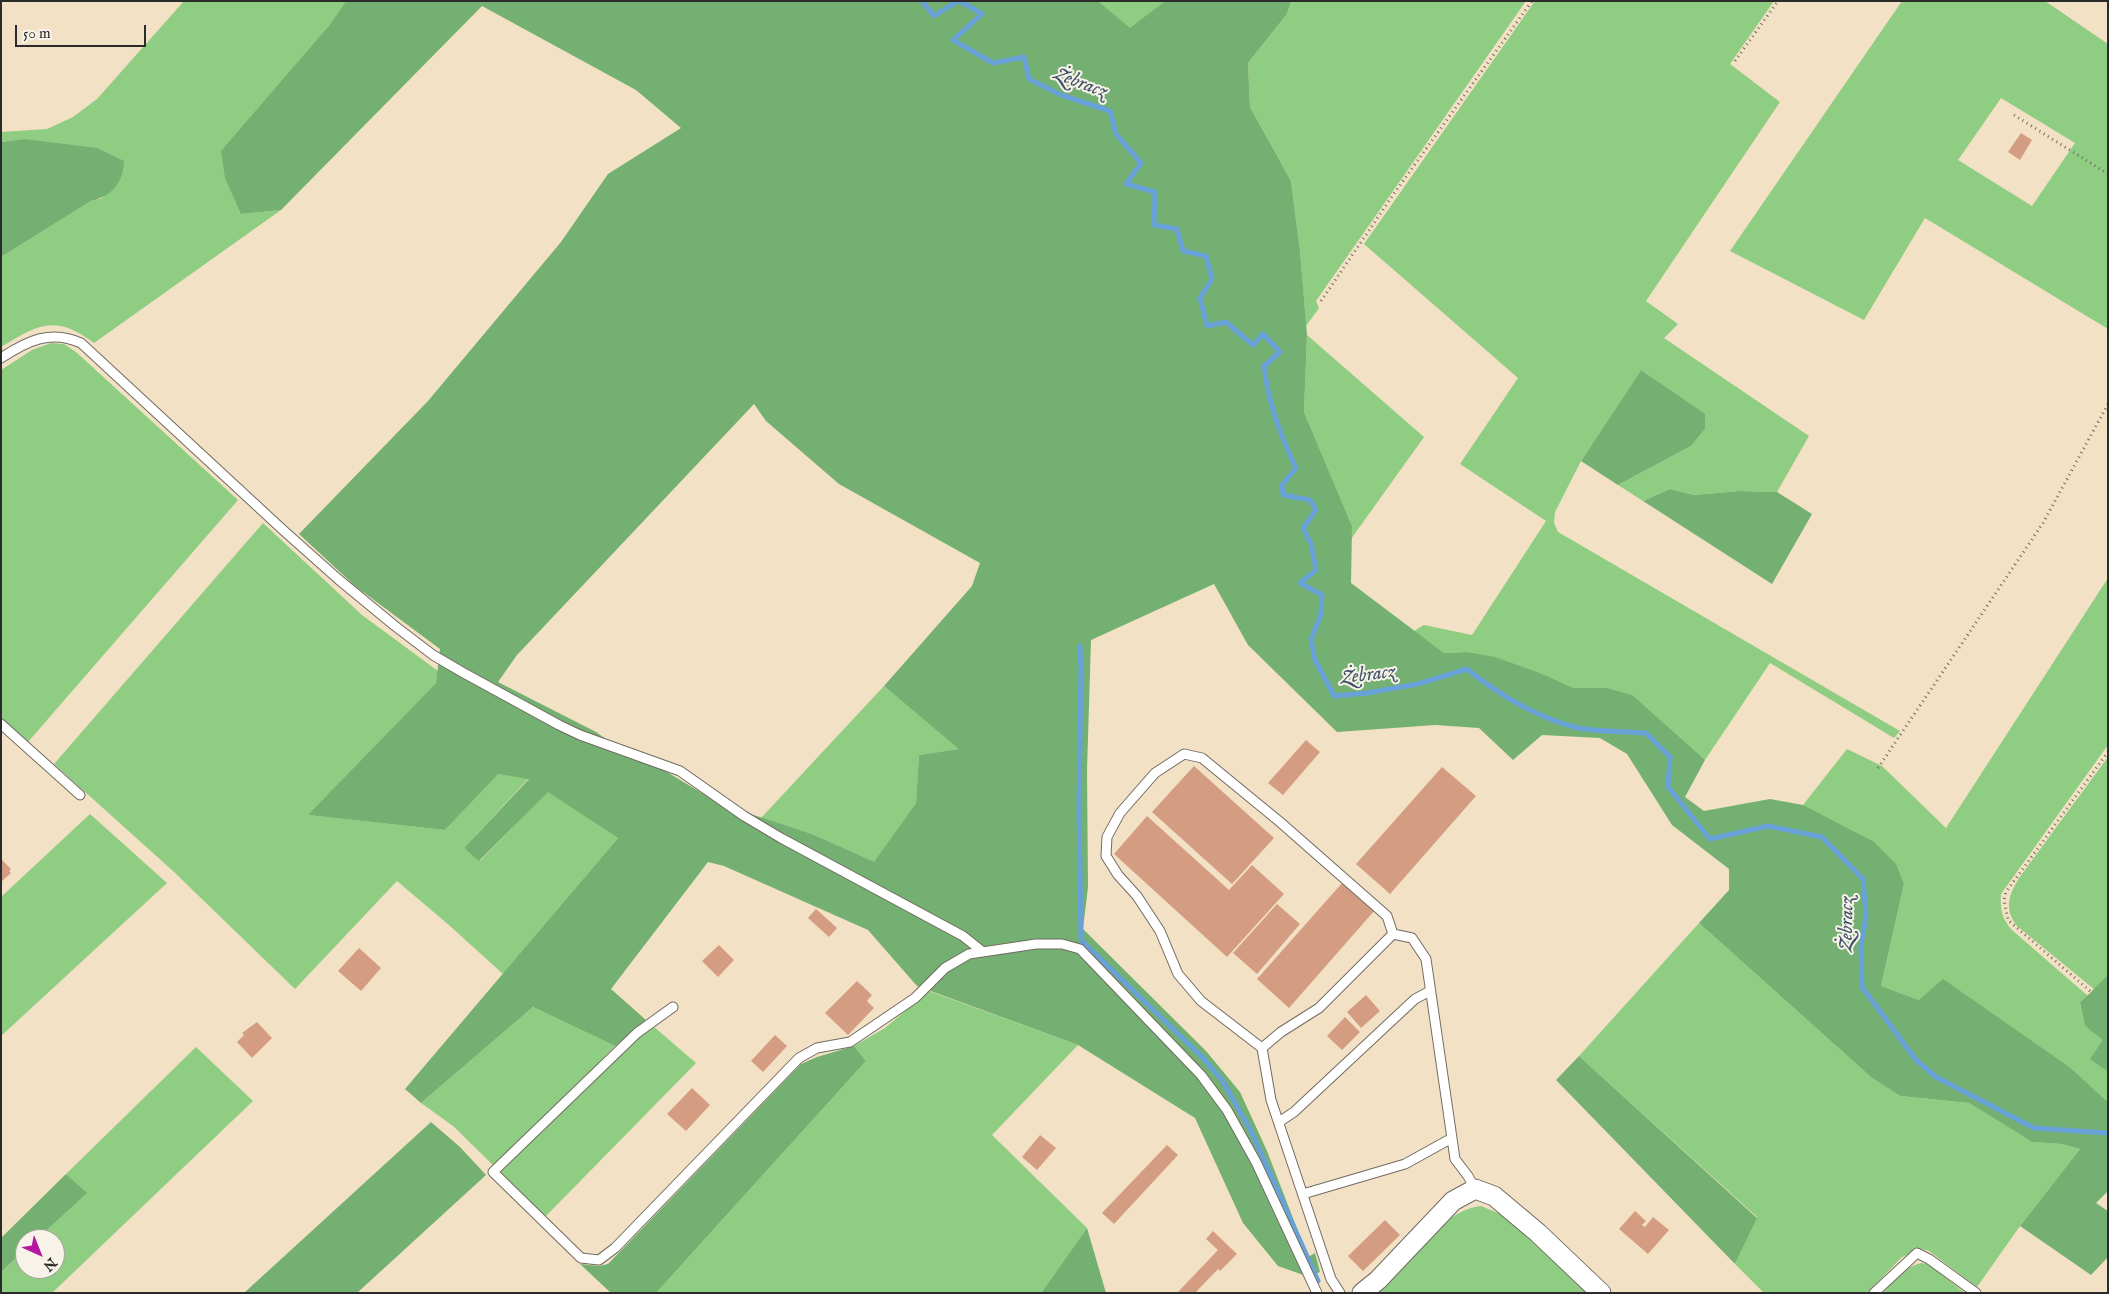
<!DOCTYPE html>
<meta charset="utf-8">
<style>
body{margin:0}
#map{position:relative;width:2109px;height:1294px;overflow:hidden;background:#f2e1c5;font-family:"IM FELL English",serif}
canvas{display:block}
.frame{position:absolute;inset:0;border:2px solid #2b2b2b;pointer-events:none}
.north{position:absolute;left:15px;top:1229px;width:50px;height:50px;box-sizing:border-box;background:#f7f3e8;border:1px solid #a5a39c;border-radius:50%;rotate:136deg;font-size:14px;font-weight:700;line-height:20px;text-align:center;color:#2b2b2b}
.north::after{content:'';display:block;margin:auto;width:18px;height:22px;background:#b5179e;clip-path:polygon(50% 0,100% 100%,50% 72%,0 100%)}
.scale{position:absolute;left:15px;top:25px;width:131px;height:22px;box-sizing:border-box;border:2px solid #2b2b2b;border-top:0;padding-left:6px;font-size:15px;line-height:18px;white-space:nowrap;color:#2b2b2b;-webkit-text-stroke:4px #f7f3e8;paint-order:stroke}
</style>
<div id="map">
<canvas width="2109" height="1294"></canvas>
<div class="frame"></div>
<div class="north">N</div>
<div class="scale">50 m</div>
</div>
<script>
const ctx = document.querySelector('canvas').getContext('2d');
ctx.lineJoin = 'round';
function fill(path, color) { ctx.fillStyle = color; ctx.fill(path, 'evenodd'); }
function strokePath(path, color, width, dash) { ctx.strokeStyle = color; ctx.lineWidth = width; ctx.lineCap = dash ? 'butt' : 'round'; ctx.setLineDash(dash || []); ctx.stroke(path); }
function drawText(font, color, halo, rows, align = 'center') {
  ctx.font = font + ' "IM FELL English",serif'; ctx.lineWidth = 4; ctx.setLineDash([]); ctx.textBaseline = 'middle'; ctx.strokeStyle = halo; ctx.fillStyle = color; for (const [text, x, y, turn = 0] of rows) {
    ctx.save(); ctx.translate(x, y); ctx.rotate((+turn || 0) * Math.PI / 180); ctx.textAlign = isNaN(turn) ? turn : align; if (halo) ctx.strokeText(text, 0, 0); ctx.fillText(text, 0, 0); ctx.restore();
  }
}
fill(new Path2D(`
 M184 1H346L328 27 241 214 281 210 94 343C56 314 38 324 1 347V257L91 201 103 198 24 139 1 142V132L47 129 73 117 97 99Z
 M1098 1H1165L1130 29Z
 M1291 1H1526L1316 301 1319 308 1306 326 1300 251 1291 181 1250 107 1248 63 1287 14Z
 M1535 1H1774L1730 64 1780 102 1646 301 1678 324 1664 338 1809 436 1777 492 1740 491 1694 495 1670 489 1643 501 1618 485 1691 446 1705 429V415L1641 370 1581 461 1555 512 1554 523 1558 532 1900 731 1894 738 1770 663 1705 760 1681 740 1606 688H1574L1545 675 1467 652 1444 653 1414 631 1424 625 1472 635 1546 521 1460 464 1518 378 1364 244Z
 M1902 1H2045L2108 44V329L1925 218 1864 320 1730 251ZM2001 98 2075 143 2032 206 1958 160Z
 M1307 335 1424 437 1351 539 1352 526 1304 412Z
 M51 343 64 344 76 352 238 500 28 742 1 719V370L32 350Z
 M263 523 362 615 438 671 436 683 309 815 445 830 497 774 529 778 464 848 480 861 548 791 618 838 503 974 450 926 397 881 295 989 173 871 54 764Z
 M2108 578V745L2001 894C2000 909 2002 919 2012 930L2088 996 2080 1004 2085 1026 2104 1040 2091 1059 2108 1072V1102L2072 1069 1919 1000 1881 986 1904 884 1803 805 1847 749 1882 766 1946 828Z
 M884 686 960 749 919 755 916 803 874 863 812 834 761 818Z
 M2108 757V975L2095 990 2016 925C2004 907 2009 895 2019 878Z
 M90 814 167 883 1 1036V897Z
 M1699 923 1872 1078 1900 1096 1969 1103 2032 1142 2061 1144 2080 1149 2020 1226 1977 1287 1929 1251 1921 1249 1902 1257 1867 1293H1764L1735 1264 1757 1217 1579 1056Z
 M929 991 1078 1045 992 1135 1087 1228 1041 1293H656L866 1061 854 1046 885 1028Z
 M533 1007 615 1046 495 1167 453 1126 421 1103Z
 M653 1026 696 1063 545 1217 500 1171 635 1038Z
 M196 1047 253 1101 52 1293H1V1272L25 1250V1269H55V1239H37L86 1193 66 1174Z
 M1481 1206 1515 1220 1594 1293H1372C1398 1267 1444 1209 1481 1206Z
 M1921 1263 1928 1264 1965 1293H1883C1894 1280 1904 1267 1921 1263Z`), '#8fcd83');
fill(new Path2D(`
 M346 1H1098L1130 28 1165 1H1291L1287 14 1248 63 1250 107 1291 181 1300 251 1307 335 1304 412 1352 526 1351 583 1444 653 1467 652 1495 657 1545 675 1574 688H1606L1632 695 1705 760 1685 797 1704 811 1770 799 1803 805 1874 842 1896 864 1904 884 1881 986 1919 1000 1943 979 2072 1069 2108 1102V1191L2096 1203 2108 1211V1257L2091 1275 2020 1226 2080 1149 2061 1144 2032 1142 1969 1103 1900 1096 1872 1078 1699 923 1729 890V869L1672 825 1627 754 1600 738 1542 735 1513 760 1479 728 1435 725 1337 732 1248 645 1214 584 1091 640 1087 770 1088 887 1083 929 1206 1051 1240 1092 1267 1151 1308 1257 1315 1253 1320 1272 1309 1277 1278 1266 1243 1223 1195 1118 1078 1045 917 986 868 930 724 866 708 862 611 989 646 1020 615 1046 533 1007 421 1103 405 1089 618 838 548 792 479 861 464 848 529 779 498 774 445 830 308 815 436 683 440 649 355 586 299 534 428 401 561 242 608 174 681 128 636 90 482 6 281 210 241 214 225 178 221 151 328 27ZM754 404 766 421 839 484 980 563 972 586 884 686 959 749 919 755 916 803 874 862 812 834 720 804 662 769 613 744 596 732 498 682 517 655Z
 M24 139 97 148 124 161C123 183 112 196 91 201L1 257V142Z
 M1641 370 1705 414V429L1691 446 1618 485 1581 461Z
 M1670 489 1694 495 1740 491 1777 492 1812 514 1772 584 1643 501Z
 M2108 975V1072L2090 1059 2103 1040 2085 1026 2080 1003Z
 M854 1046 866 1061 656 1293H611L580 1264 599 1266 608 1264 801 1064 817 1057Z
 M1579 1056 1757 1218 1735 1264 1556 1080Z
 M431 1122 460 1147 486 1175 357 1293H244Z
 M66 1174 87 1193 37 1239H25V1250L1 1272V1238Z
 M1087 1228 1106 1293H1041Z`), '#73b071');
strokePath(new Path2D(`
 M922 1 934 16 958 1
 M960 1 982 14 953 40 993 63 1024 57 1029 79 1061 95 1110 111 1116 134 1141 163 1126 184 1155 192 1154 225 1177 229 1183 251 1206 256 1212 279 1200 298 1207 326 1226 322 1253 345 1263 334 1280 352 1264 366C1268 403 1280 435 1296 468L1282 485 1283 495 1310 500 1316 510 1303 528 1311 544 1316 570 1300 583 1322 595 1321 614 1311 640 1315 660 1334 696 1367 693 1418 684 1467 669C1498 694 1534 716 1574 727 1593 732 1625 731 1646 733L1670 757 1668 787 1710 839 1768 826 1822 837 1863 879 1866 916 1861 946 1862 987 1916 1060 1936 1077 2034 1128 2108 1133
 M1080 646 1081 669 1079 809 1081 938 1082 941 1203 1058 1222 1080 1251 1131 1318 1281`), '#68a1d7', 5);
fill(new Path2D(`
 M2021 133 2032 140 2020 160 2008 152Z
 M1306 740 1320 752 1283 795 1268 783Z
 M1194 766 1274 838 1232 884 1152 812Z
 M1442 767 1476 796 1390 894 1356 864Z
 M1147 816 1229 890 1252 865 1284 894 1227 957 1114 854Z
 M1 859 11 869 9 871 11 873 1 882Z
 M1343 882 1375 910 1289 1008 1257 979Z
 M1277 904 1300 924 1257 974 1233 953Z
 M816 909 837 928 829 937 808 918Z
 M719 945 734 960 718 977 702 961Z
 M359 948 381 968 361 991 338 971Z
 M857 981 872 995 867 1001 874 1008 848 1035 825 1013Z
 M1366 995 1380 1011 1361 1028 1347 1012Z
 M1345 1017 1360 1032 1342 1050 1327 1036Z
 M257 1022 272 1038 252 1058 237 1042 244 1035 242 1033Z
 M775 1035 787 1046 763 1072 751 1061Z
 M692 1088 710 1105 686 1131 667 1114Z
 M1040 1135 1056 1148 1037 1170 1022 1157Z
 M1167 1145 1178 1155 1114 1224 1102 1213Z
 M1635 1211 1646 1221 1642 1225 1645 1227 1653 1217 1669 1230 1648 1254 1619 1229Z
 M1385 1220 1400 1235 1363 1271 1348 1256Z
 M1213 1231 1237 1254 1220 1271 1218 1269 1195 1293H1177L1218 1250 1206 1239Z`), '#d49d81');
const lane = new Path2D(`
 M1 358C27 341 51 329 81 343L283 530 338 579 395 626 433 655 462 672 559 725 580 735 680 771 744 816 781 838 963 936 983 952
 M1 724 80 795
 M673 1007 637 1033 493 1172 581 1258 599 1260 615 1248 799 1058 817 1048 850 1042 915 998 945 968 969 954 1036 944H1062L1080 949 1201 1075 1227 1110 1256 1162 1317 1293
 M1262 1048 1201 1001 1178 974 1160 931 1137 896 1118 875 1106 856 1107 837 1120 813 1155 773 1184 754 1202 758 1280 822 1387 916 1393 934
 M1279 1122 1294 1112 1415 999 1430 991
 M1303 1194 1405 1164 1452 1138
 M1340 1293 1331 1279 1271 1100 1262 1048 1281 1032 1319 1008 1393 934 1412 938 1426 959 1455 1159 1468 1176 1475 1189
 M1874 1293 1917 1253 1929 1259 1976 1293`);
const street = new Path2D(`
 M1362 1293 1378 1280 1453 1201 1475 1189 1494 1196 1538 1233 1601 1293`);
strokePath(lane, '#716b61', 11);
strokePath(street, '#716b61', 21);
strokePath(new Path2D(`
 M1735 61 1778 1
 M2014 115 2108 174
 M1321 301 1393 195 1532 1
 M1878 768 2043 523 2108 404
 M2090 991 2008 920 2004 900 2006 892 2011 885 2108 752`), '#716b61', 3, [1, 4]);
strokePath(lane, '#fff', 9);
strokePath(street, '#fff', 19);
drawText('italic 20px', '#405467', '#f7f3e8', [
 ["Żebracz",1080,84,21],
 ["Żebracz",1368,676,-7],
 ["Żebracz",1848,924,-89]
]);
</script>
